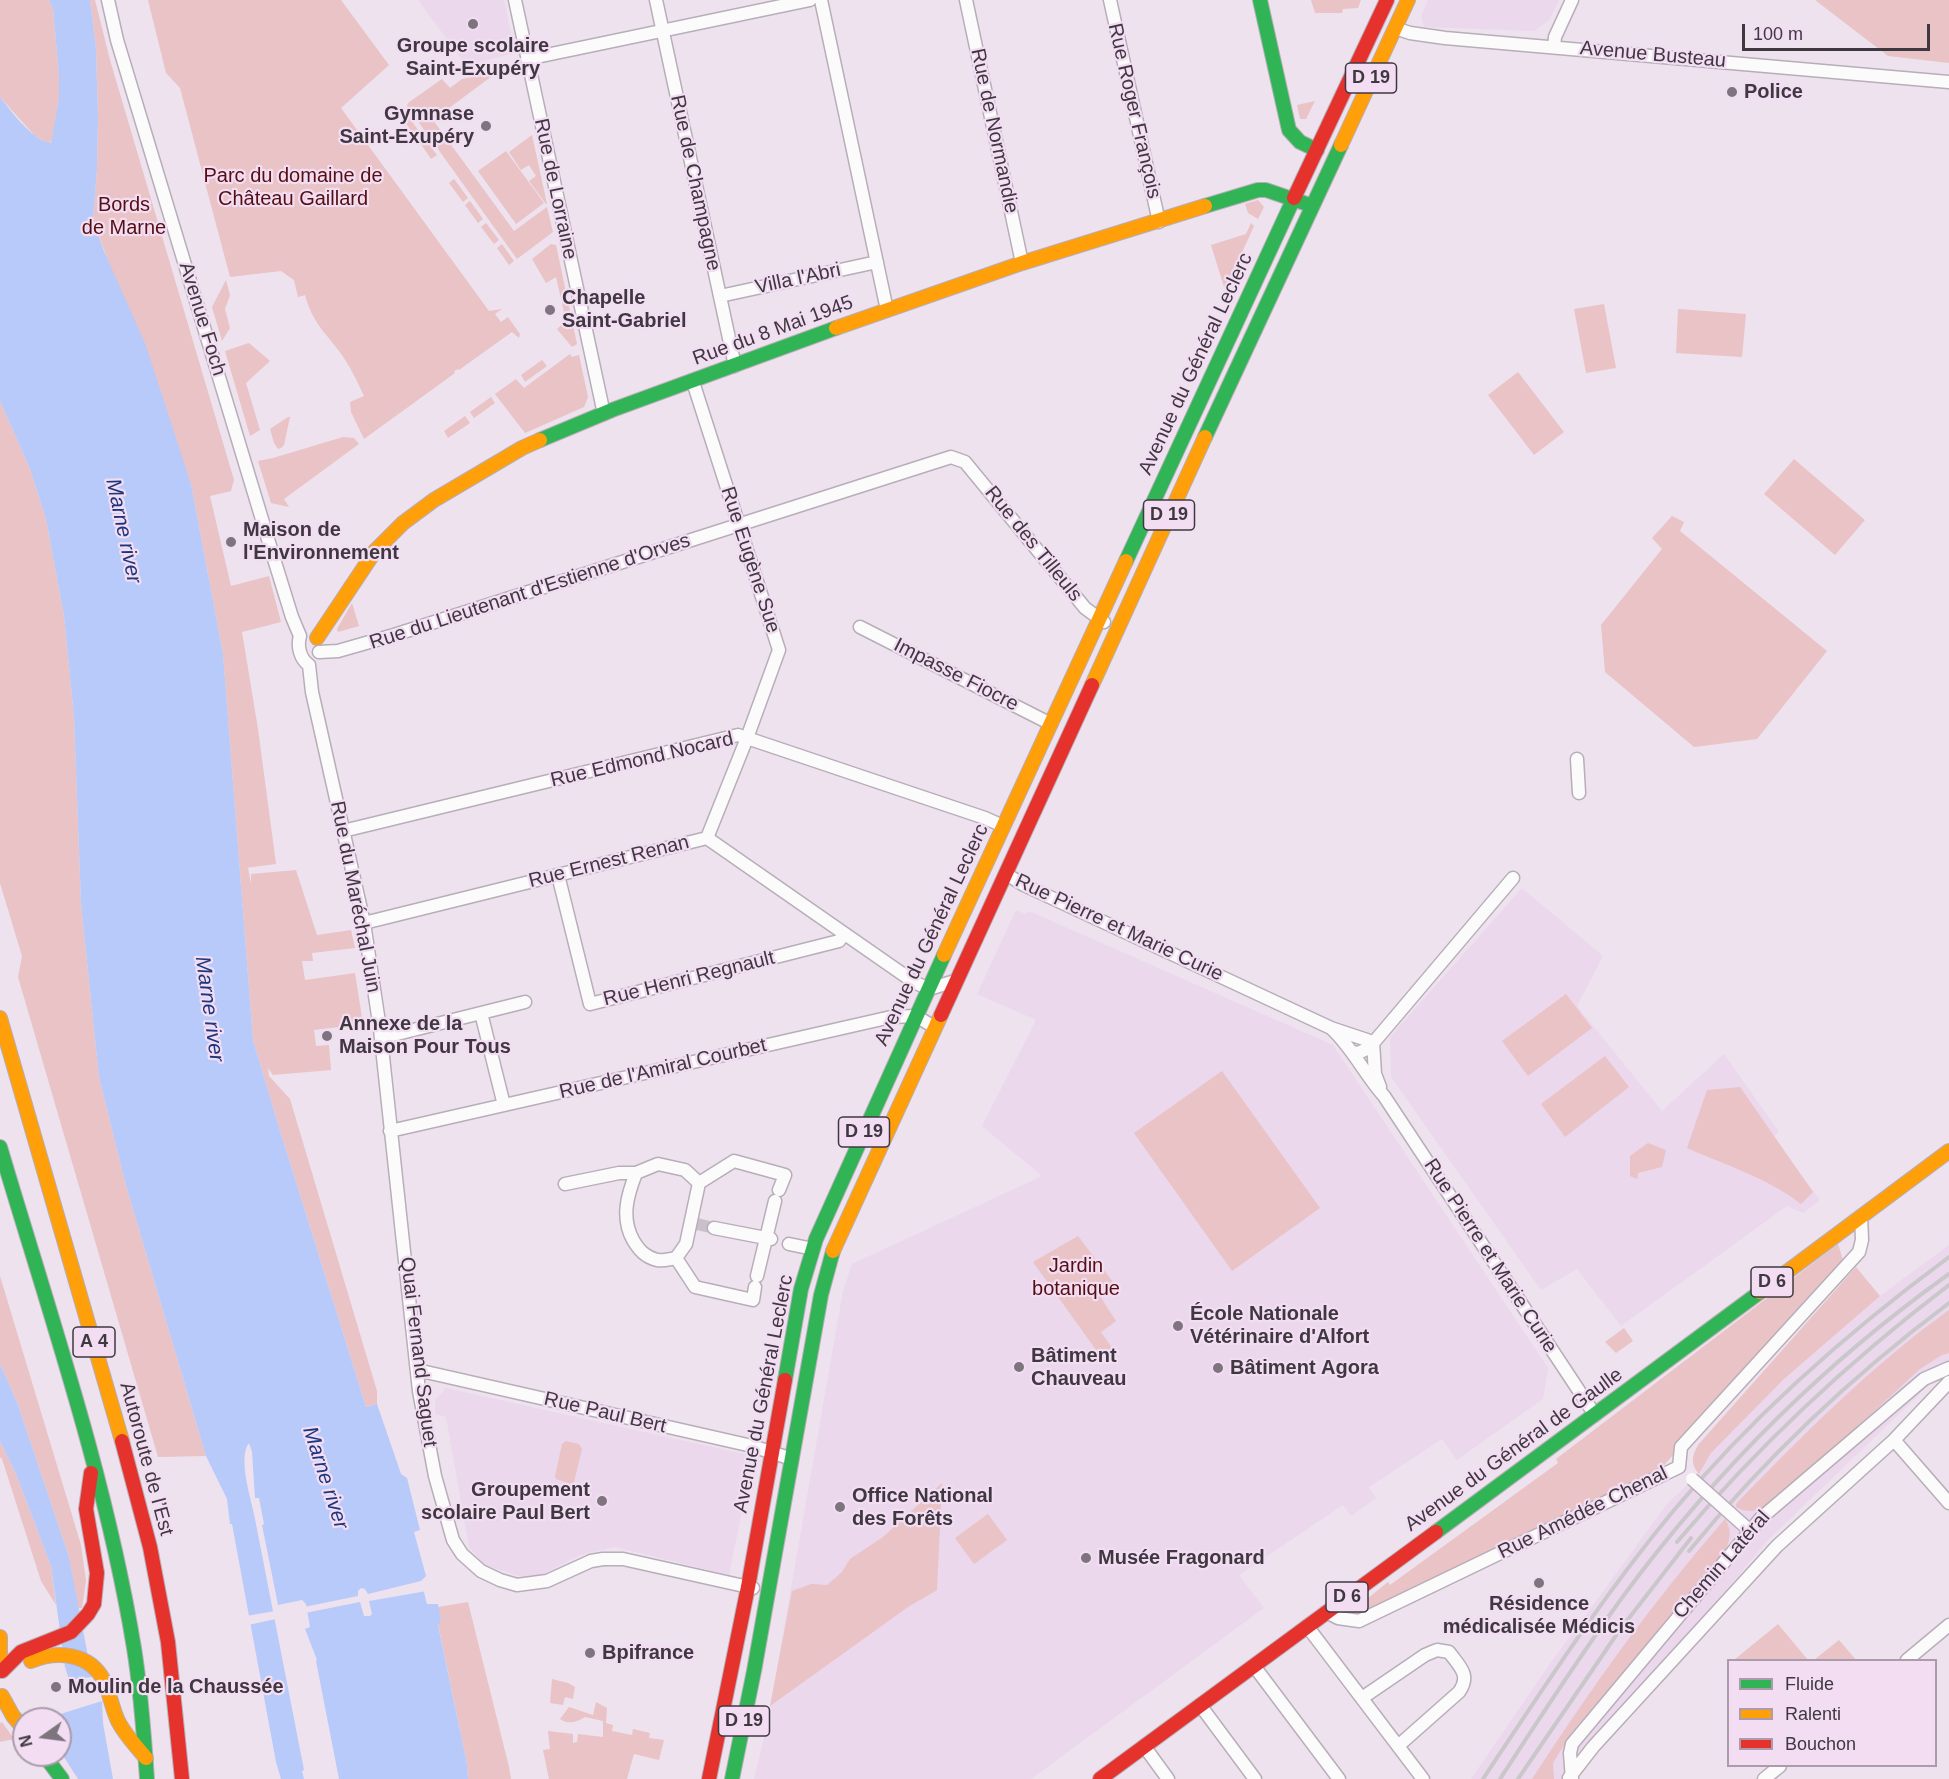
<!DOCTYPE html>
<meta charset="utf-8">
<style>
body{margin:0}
#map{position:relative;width:1949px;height:1779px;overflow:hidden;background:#ede2ee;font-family:Arial,sans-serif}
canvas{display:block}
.legend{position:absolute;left:1727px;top:1659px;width:210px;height:108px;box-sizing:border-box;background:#f2ddf3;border:2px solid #ab9bab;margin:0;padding:8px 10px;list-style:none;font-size:18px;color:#403840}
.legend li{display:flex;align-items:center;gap:12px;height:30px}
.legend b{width:30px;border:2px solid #ab9bab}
.north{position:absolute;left:12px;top:1707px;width:60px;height:60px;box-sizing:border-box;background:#f2ddf3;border:2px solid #ab9bab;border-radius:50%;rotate:256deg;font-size:16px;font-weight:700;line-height:24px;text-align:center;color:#403840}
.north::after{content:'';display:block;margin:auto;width:21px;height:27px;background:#7d747d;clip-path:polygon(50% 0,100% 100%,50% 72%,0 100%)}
.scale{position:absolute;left:1742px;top:24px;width:188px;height:27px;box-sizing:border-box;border:3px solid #403840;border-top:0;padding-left:8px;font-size:18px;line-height:21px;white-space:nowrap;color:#403840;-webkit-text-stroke:4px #f2ddf3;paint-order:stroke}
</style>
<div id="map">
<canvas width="1949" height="1779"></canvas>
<ul class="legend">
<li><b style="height:8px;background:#30b455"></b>Fluide</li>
<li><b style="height:8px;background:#ff9f0a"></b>Ralenti</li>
<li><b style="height:8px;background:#e5322d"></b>Bouchon</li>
</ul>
<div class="north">N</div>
<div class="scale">100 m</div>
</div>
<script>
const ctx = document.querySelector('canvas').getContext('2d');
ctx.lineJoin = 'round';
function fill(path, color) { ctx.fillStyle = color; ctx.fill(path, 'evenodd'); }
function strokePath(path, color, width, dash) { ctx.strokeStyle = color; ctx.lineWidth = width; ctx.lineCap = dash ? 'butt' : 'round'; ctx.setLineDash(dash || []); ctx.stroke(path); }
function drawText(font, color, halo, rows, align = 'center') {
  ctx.font = font + ' Arial,sans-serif'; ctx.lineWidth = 4.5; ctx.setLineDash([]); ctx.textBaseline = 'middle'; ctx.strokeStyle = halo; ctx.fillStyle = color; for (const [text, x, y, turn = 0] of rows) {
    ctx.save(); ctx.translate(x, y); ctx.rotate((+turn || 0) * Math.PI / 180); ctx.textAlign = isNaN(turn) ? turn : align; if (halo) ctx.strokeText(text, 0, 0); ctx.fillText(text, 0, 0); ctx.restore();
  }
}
fill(new Path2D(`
 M418 0H504L515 53 466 65Z
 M1428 0H1559L1549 20 1534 31 1424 27 1421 16Z
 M1522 888 1603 956 1577 1006 1662 1111 1724 1054 1779 1132 1773 1137 1820 1200 1803 1213 1787 1206 1621 1326 1577 1269 1541 1290 1391 1077 1390 1037Z
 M1016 910 1025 914 1029 911 1333 1045 1548 1368 1543 1399 1457 1460 1442 1439 1369 1487 1376 1498 1351 1516 1343 1505 1239 1575 1264 1608 1031 1779H754L767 1725 843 1291 852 1264 1042 1176 982 1126 1036 1020 977 994Z
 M1949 1245V1366L1767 1541 1571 1779H1471L1547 1668 1667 1504 1699 1474 1711 1453 1784 1379 1880 1296Z
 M446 1388 753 1456 729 1575 615 1547 580 1555 532 1580 484 1565 469 1547 446 1417 435 1414V1400Z`), '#ebd8ec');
fill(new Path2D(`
 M0 0H49L53 9 59 75V97L52 140 49 144 34 135 0 97Z
 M90 0H95L110 60 234 480 231 491 210 496 231 586 269 576 281 622 242 632 258 729 276 864 245 868H248L251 884V874L296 870 317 935 351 930 355 948 312 953 313 961H302L305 980 355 973 363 1024 314 1030 316 1046 329 1045 331 1070 273 1075 268 1068 269 1076 290 1099 377 1391V1404L366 1407 277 1121 253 1040 223 654 191 484 93 220 97 169 98 115 96 48Z
 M148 0H341L389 65 341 108 489 311 502 309 495 314 501 322 508 317 520 334 519 338 512 332 459 370 458 369 454 371 455 373 364 439 351 412 350 402 364 396C357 381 349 364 339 351 323 330 312 321 305 295L298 297 294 280 281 271 230 277 180 88 166 73Z
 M1311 0H1361L1358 8 1343 9 1342 13H1315Z
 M1815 0H1949V63L1888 56Z
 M505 70V73L492 76 433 120 514 231 547 207 553 232 517 259 407 106 408 103 442 79 450 88 462 79Z
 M1315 101 1306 119H1300L1297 105Z
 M408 116 421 134 416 138 403 119Z
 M532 135 547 204H546L529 181 536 176 529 165 521 170 509 152Z
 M424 138 437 155 431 159 419 141Z
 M506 151 544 203 516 224 478 171Z
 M454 179 468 198 463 202 449 183Z
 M1258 200 1264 207 1258 219 1248 213 1245 204Z
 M470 201 483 219 478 223 465 205Z
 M486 223 499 240 494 244 481 227Z
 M1251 223 1254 226 1225 290 1211 245 1246 234Z
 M502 244 514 261 509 265 497 248Z
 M551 244 556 245 577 344 572 347 557 329 566 321 556 277 546 283 532 259Z
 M226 280 230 295 225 309 230 328 222 341 212 307Z
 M1604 304 1616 368 1586 373 1574 309Z
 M1678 309 1746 314 1742 357 1676 353Z
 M249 343 270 361 246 383 260 430 250 436 225 351Z
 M570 354 572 357 579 355 588 397 584 407 525 433 495 394 516 379 524 388Z
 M542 360 547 366 525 382 521 375Z
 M1518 372 1564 432 1534 455 1488 395Z
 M491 397 495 403 474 418 470 412Z
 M0 401 30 469 46 519 64 616 74 717 81 904 99 1077 125 1182 206 1456 158 1457 18 977 22 956 0 883Z
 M465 416 470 423 448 438 444 431Z
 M288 417H290L284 445 281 448 278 449 274 443 270 429Z
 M343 437 354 438 359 444 284 499 289 507 271 503 258 461 273 458Z
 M1794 459 1865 520 1835 555 1764 494Z
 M1672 516 1684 522 1680 531 1827 651 1757 739 1694 747 1605 672 1601 625 1662 549 1652 538Z
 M352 603 359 626 338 632 337 629Z
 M1566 994 1592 1028 1528 1076 1502 1041Z
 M1605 1056 1629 1087 1565 1137 1541 1104Z
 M1222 1071 1320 1208 1232 1271 1134 1133Z
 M1740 1087 1813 1192 1801 1204C1768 1178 1725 1165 1687 1148L1707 1090Z
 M1648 1143 1666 1150 1662 1167 1638 1173 1637 1179 1630 1176V1156Z
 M1078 1236 1113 1282 1098 1293 1116 1321 1101 1332 1115 1352 1104 1361 1033 1262Z
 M1838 1244 1843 1260 1659 1471 1365 1612 1354 1614 1351 1612 1388 1582 1390 1585 1558 1463 1556 1459Z
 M1856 1267 1880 1296 1784 1379 1711 1453 1699 1474C1690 1464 1692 1456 1698 1445Z
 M0 1276 81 1545 86 1581 82 1608H78L69 1557 17 1402 0 1364Z
 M1949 1310V1353L1942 1355 1920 1369 1769 1508C1757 1510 1747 1514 1736 1507V1504C1803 1435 1871 1366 1949 1310Z
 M1624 1328 1633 1341 1616 1353 1605 1342Z
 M0 1441 16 1474 51 1566 56 1605 41 1581 2 1459 0 1457Z
 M566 1441 579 1444 582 1449 574 1482 571 1484 556 1479 555 1476 562 1444Z
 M942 1483 937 1590 908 1607 770 1706 792 1591 811 1584 827 1585 842 1572 850 1559 883 1537Z
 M988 1514 1007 1540 974 1564 955 1538Z
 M1725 1519C1733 1531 1729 1539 1726 1552L1572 1732 1553 1763 1554 1779H1532C1591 1688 1654 1600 1725 1519Z
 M468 1602 509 1767 511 1779H468L467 1764 438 1624 441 1621 438 1607Z
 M1778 1624 1808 1660H1734Z
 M1839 1640 1856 1660H1814Z
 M552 1679 568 1683 575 1687 573 1699 565 1697 563 1705 550 1703Z
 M596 1702 607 1708 606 1723 613 1725 612 1731 632 1735 633 1729 650 1733 649 1738 664 1740 659 1760 634 1754 627 1779H549L543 1750 550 1749 548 1731 573 1734V1743L577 1742 578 1734 603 1737V1721L585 1717C577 1722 568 1725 560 1719L569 1707 593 1715Z
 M2 1722 14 1739 0 1742V1723Z`), '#e9c3c5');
fill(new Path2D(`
 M49 0H90L96 48 98 115 97 169 93 220 104 251 145 343 191 484 223 654 253 1040 277 1121 366 1407 377 1404 401 1474 407 1478 420 1530 414 1532 426 1576 421 1581 427 1604H438L441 1621 438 1625 467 1764 468 1779H339L316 1661 317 1660 305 1629 310 1627 306 1604 302 1600 278 1605 262 1525 264 1524 259 1498H255L252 1452 249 1443C237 1458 252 1501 255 1519L304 1770 302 1771 304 1779H281L276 1762 232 1524H230L227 1499 206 1456 125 1182 99 1077 81 904 74 717 64 616 46 519 30 469 0 401V97C11 111 33 141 51 143L59 97V75L53 9Z
 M0 1364 17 1402 69 1557 92 1677 69 1680 65 1667 51 1566 16 1474 0 1441Z
 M102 1701 103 1723 113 1779H78L60 1751V1719H54V1716Z`), '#b8caf9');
fill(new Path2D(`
 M425 1580 427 1591 369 1601 372 1614 370 1616H364L360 1602 305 1613 304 1607 358 1596V1591L361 1588 365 1589 368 1594Z
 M275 1611 276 1619 248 1625 246 1616Z`), '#ede2ee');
strokePath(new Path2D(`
 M697 1224 714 1228`), '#cac0cb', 12, [12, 6]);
const street = new Path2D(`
 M108 0 117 40 274 559 292 617 300 636
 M515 0 604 414
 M656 0 735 366
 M821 0 887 310
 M966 0 1022 263
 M1110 0 1159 222
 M1395 28 1410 33 1445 38 1949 82
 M1554 47 1555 37 1572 0
 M527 59 810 0
 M720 296 877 262
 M693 382 779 650 747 738 707 838
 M860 627 1051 724
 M300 636C297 646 300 659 309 665
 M319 652 338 651 394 635 951 457 965 462 1085 608 1104 622
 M309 665 312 692 364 923 380 1029 419 1391 435 1476 453 1540 462 1554 481 1571 500 1580 517 1585 547 1581 591 1561 603 1559H623L753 1588
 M1577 759 1579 793
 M343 831 738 735 985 818 1003 826
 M1006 874 1024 885 1331 1028 1373 1042 1375 1074 1380 1087
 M558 875 590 1004 839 941 844 934
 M364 923 707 838 914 982 929 989 955 981
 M481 1013 504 1105
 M1331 1028C1352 1047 1365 1075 1384 1096L1595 1415
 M381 1038 525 1002
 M1352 1052 1358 1053 1369 1048 1513 878
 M390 1131 891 1017 916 1016 934 1027
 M636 1173C627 1196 621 1218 633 1240 639 1250 645 1257 657 1260 663 1261 670 1259 676 1258L695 1287 753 1300 755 1287
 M699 1183 734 1161 785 1175 779 1190
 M565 1184 619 1173H636L658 1164 685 1170 699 1183 686 1244 676 1258
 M714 1228 771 1239
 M789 1244 813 1249
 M757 1276 775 1201
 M417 1370 752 1446 792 1459
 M1894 1440 1949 1503
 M1679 1467 1681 1447 1859 1252 1862 1240 1861 1216
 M1730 1513 1749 1530
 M1326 1612 1338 1618 1359 1621 1679 1467
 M1307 1626 1423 1779
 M1907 1660 1949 1625
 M1254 1666 1339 1779
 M1362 1698 1425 1655 1437 1650 1449 1652C1460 1667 1471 1675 1459 1692L1398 1746
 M1200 1705 1255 1779
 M1144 1746 1168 1779
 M1569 1778 1593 1747 1777 1546 1894 1440 1949 1382
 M1572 1779 1570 1753 1572 1744 1761 1518 1924 1379 1949 1368
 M1764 1779 1780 1766`);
const fast = new Path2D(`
 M1260 0 1289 130 1300 142 1317 150
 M1205 206 1258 190H1266L1307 204
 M1205 437 1341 145
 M540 440 612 410 836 328
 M1126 561 1294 198
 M0 1147C49 1312 106 1477 134 1648 141 1691 144 1735 147 1779
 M785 1380 801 1289 816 1239 944 955
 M1436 1532 1760 1292
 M44 1755 62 1779
 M732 1779 754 1671 821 1295 833 1251`);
const slow = new Path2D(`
 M1341 145 1408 0
 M836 328 1022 263 1205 206
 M317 638 375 551 403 523 434 500 522 448 540 440
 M1092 685 1205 437
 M944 955 1126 561
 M0 1018 122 1441
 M833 1251 941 1015
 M1760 1292 1949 1151
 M0 1637V1659
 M31 1661C57 1650 90 1653 104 1681 110 1694 112 1708 118 1721 125 1735 136 1746 146 1758
 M2 1696 13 1716 24 1729`);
const jam = new Path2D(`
 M1294 198 1387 0
 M941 1015 1092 685
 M122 1441 150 1547 168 1642 182 1779
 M2 1671 21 1652 71 1632 88 1614 94 1604 97 1573 86 1509 91 1473
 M709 1779 748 1587 785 1380
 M1100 1779 1436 1532`);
strokePath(street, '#b7aeb8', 15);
strokePath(fast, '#b7aeb8', 16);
strokePath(slow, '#b7aeb8', 16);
strokePath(jam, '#b7aeb8', 16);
strokePath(street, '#fcfbfc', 12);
strokePath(fast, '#30b455', 14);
strokePath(slow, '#ff9f0a', 14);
strokePath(jam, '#e5322d', 14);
strokePath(new Path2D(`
 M1677 1542C1758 1446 1849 1361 1949 1285
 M1689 1551C1765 1458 1853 1375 1949 1303
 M1483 1779C1544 1687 1604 1594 1675 1509 1756 1412 1849 1331 1949 1257
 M1500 1779C1541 1716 1582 1652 1627 1591 1717 1470 1826 1362 1949 1274
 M1518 1779 1619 1631 1691 1538`), '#cac7ca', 4);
const streetBridge = new Path2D(`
 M1692 1479 1730 1513`);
strokePath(streetBridge, '#b7aeb8', 15, []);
strokePath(streetBridge, '#fcfbfc', 12);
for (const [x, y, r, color] of [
 [473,24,6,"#7d747d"],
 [1732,92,6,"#7d747d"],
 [486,126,6,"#7d747d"],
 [550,310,6,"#7d747d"],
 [231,542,6,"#7d747d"],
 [327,1036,6,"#7d747d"],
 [1178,1326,6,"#7d747d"],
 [1019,1367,6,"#7d747d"],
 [1218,1368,6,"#7d747d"],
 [602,1501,6,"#7d747d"],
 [840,1507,6,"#7d747d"],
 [1086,1558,6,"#7d747d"],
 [1539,1583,6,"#7d747d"],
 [590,1653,6,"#7d747d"],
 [56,1687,6,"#7d747d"]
]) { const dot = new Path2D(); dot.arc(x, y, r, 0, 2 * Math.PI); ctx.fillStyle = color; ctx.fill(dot); strokePath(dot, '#f2ddf3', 2); }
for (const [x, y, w] of [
 [1371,78,51],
 [1169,515,51],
 [864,1132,51],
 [1772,1282,42],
 [94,1342,42],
 [1347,1597,42],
 [744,1721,51]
]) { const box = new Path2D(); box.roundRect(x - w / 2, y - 15, w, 30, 4.5); ctx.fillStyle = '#f2ddf3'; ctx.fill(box); strokePath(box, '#403840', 1.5); }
drawText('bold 18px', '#403840', null, [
 ["D 19",1371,78],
 ["D 19",1169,515],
 ["D 19",864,1132],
 ["D 6",1772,1282],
 ["A 4",94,1342],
 ["D 6",1347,1597],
 ["D 19",744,1721]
]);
drawText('bold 20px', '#403840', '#f2ddf3', [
 ["Groupe scolaire",473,46,"center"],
 ["Saint-Exupéry",473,69,"center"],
 ["Police",1744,92],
 ["Gymnase",474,114,"right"],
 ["Saint-Exupéry",474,137,"right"],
 ["Chapelle",562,298],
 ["Saint-Gabriel",562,321],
 ["Maison de",243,530],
 ["l'Environnement",243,553],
 ["Annexe de la",339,1024],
 ["Maison Pour Tous",339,1047],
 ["École Nationale",1190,1314],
 ["Vétérinaire d'Alfort",1190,1337],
 ["Bâtiment",1031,1356],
 ["Chauveau",1031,1379],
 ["Bâtiment Agora",1230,1368],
 ["Groupement",590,1490,"right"],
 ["scolaire Paul Bert",590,1513,"right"],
 ["Office National",852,1496],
 ["des Forêts",852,1519],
 ["Musée Fragonard",1098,1558],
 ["Résidence",1539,1604,"center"],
 ["médicalisée Médicis",1539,1627,"center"],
 ["Bpifrance",602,1653],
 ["Moulin de la Chaussée",68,1687]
], 'left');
drawText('20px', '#403840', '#f2ddf3', [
 ["Avenue Busteau",1653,55,5],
 ["Rue Roger François",1134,111,77],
 ["Rue de Normandie",994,131,78],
 ["Rue de Champagne",695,183,78],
 ["Rue de Lorraine",555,189,78],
 ["Villa l'Abri",798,279,-12],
 ["Avenue Foch",202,319,73],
 ["Rue du 8 Mai 1945",773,331,-20],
 ["Avenue du Général Leclerc",1196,364,-65],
 ["Rue des Tilleuls",1033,544,51],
 ["Rue Eugène Sue",750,560,72],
 ["Rue du Lieutenant d'Estienne d'Orves",530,592,-18],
 ["Impasse Fiocre",956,675,27],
 ["Rue Edmond Nocard",642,760,-13],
 ["Rue Ernest Renan",609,862,-14],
 ["Rue du Maréchal Juin",355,897,79],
 ["Rue Pierre et Marie Curie",1119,928,25],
 ["Avenue du Général Leclerc",932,935,-65],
 ["Rue Henri Regnault",689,979,-14],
 ["Rue de l'Amiral Courbet",663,1069,-13],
 ["Rue Pierre et Marie Curie",1490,1256,57],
 ["Quai Fernand Saguet",418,1352,83],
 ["Avenue du Général Leclerc",764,1394,-79],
 ["Rue Paul Bert",605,1413,13],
 ["Avenue du Général de Gaulle",1514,1450,-36],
 ["Autoroute de l’Est",146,1459,75],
 ["Rue Amédée Chenal",1583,1513,-26],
 ["Chemin Latéral",1722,1565,-49]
]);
drawText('20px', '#550f11', '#f2ddf3', [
 ["Parc du domaine de",293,176],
 ["Château Gaillard",293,199],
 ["Bords",124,205],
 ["de Marne",124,228],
 ["Jardin",1076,1266],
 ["botanique",1076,1289]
]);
drawText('italic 21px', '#1d377e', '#f2ddf3', [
 ["Marne river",123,531,78],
 ["Marne river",209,1009,82],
 ["Marne river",325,1478,72]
]);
</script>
